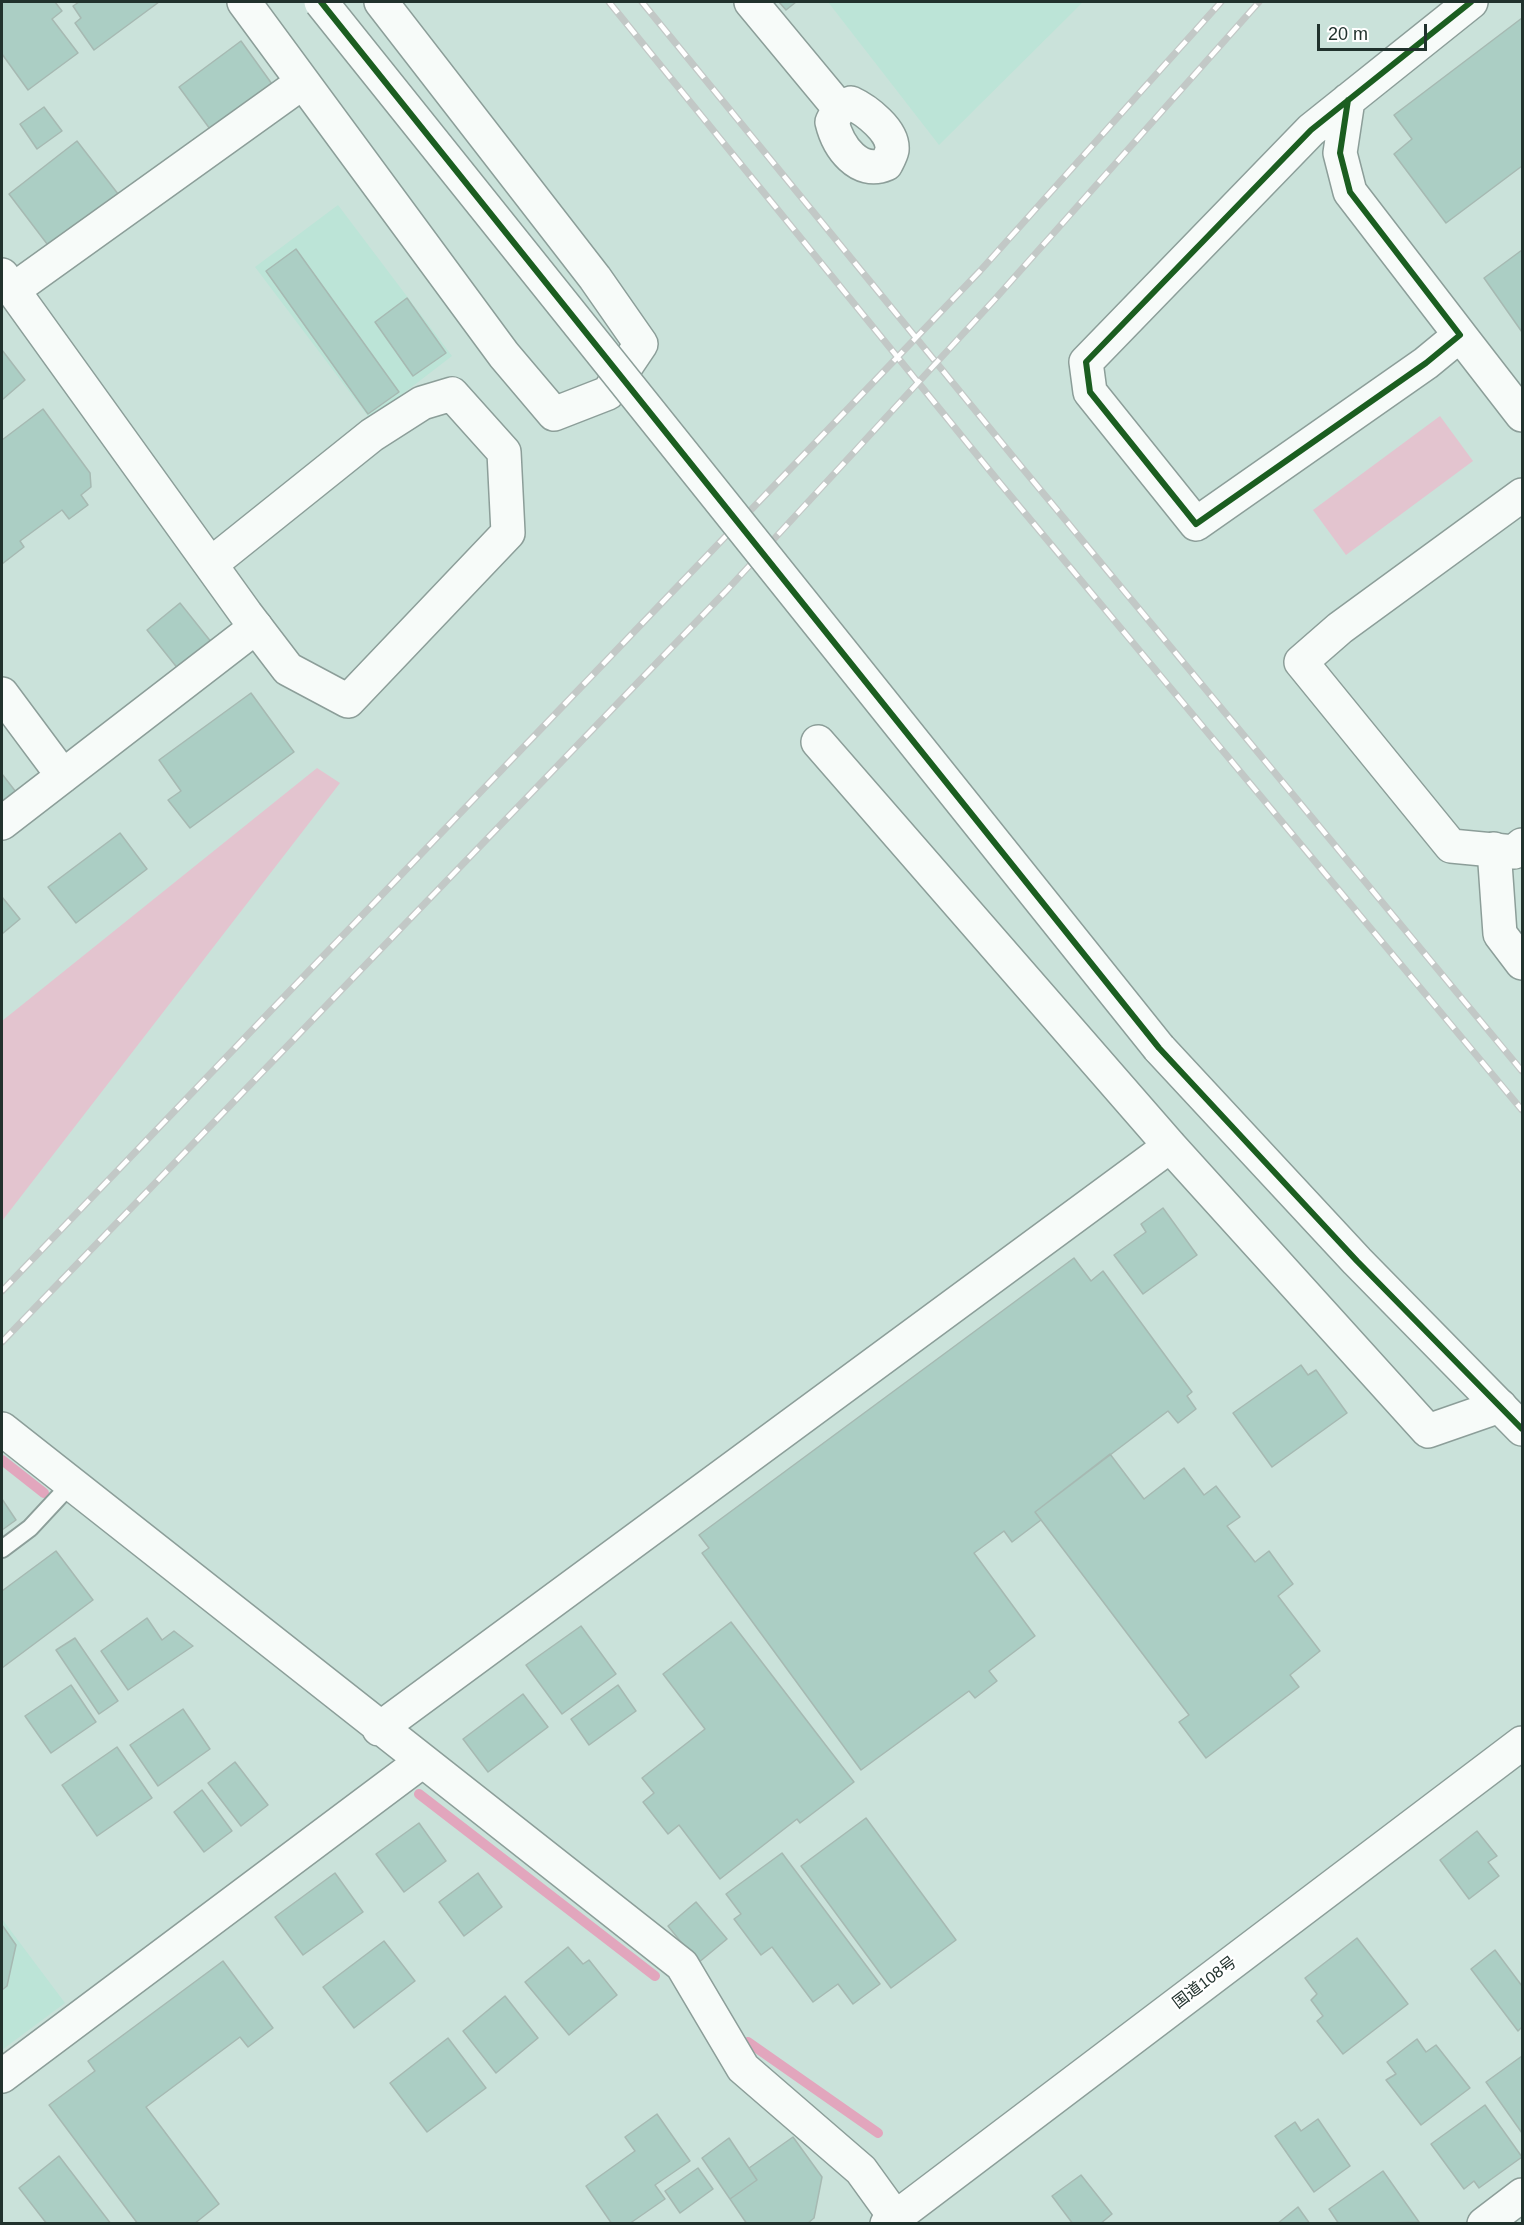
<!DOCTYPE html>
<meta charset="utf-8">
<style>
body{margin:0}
#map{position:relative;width:1524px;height:2225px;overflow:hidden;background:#cae2da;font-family:Helvetica,sans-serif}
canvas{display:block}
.frame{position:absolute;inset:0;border:3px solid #21322d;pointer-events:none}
.scale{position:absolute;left:1317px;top:24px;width:110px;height:27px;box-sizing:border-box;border:3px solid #21322d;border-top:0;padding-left:8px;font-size:18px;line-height:21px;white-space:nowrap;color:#21322d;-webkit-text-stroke:4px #fff;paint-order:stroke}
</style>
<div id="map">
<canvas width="1524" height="2225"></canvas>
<div class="frame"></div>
<div class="scale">20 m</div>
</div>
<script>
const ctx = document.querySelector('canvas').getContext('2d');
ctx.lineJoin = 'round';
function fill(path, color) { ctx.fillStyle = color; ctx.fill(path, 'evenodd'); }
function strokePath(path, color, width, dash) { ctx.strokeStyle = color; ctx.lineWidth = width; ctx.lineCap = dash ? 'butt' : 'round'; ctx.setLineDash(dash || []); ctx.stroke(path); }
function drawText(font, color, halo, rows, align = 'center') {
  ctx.font = font + ' Helvetica,"Noto Sans JP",sans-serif'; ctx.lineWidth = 4.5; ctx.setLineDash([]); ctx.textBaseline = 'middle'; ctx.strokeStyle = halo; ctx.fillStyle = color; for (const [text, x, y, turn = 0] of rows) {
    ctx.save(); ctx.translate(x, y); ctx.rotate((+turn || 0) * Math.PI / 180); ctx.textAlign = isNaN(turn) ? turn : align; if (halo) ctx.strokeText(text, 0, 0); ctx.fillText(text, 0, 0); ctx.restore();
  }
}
fill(new Path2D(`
 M828 2H1083L939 145Z
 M338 205 452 356 370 419 255 267Z
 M2 1919 65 2003 2 2050Z`), '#bce4d7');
fill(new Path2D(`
 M1440 416 1473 461 1346 555 1313 510Z
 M317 768 340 783 2 1221V1021Z`), '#e3c4cf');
strokePath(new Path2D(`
 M2 1460 44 1493
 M419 1794 655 1976
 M748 2042 878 2133`), '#e2a6bd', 10);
const building = new Path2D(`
 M2 2H55L62 11 52 19 78 53 28 90 2 54Z
 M79 2H159L94 50 75 23 81 18 73 6Z
 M779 2H796L786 10Z
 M1522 18V166L1446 223 1394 154 1412 139 1394 115Z
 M241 41 272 84 210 129 179 87Z
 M44 107 62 131 37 149 20 124Z
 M77 141 122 199 54 253 9 194Z
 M296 249 399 392 368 414 266 271Z
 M1522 250V332L1484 278Z
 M407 298 446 353 413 376 375 322Z
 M2 350 25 380 2 400Z
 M43 409 90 473 91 487 81 495 88 505 69 519 62 510 20 541 24 547 2 564V440Z
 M180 603 212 643 179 670 147 630Z
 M251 693 294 752 190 828 168 800 181 791 159 760Z
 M2 774 16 792 2 803Z
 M120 833 147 869 76 923 48 887Z
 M2 897 20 919 2 934Z
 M1163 1208 1197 1255 1143 1294 1114 1255 1146 1232 1141 1224Z
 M1074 1258 1091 1281 1103 1271 1192 1392 1187 1396 1196 1409 1178 1423 1168 1411 1035 1512 1041 1520 1012 1542 1004 1531 974 1553 1035 1636 989 1671 997 1681 975 1698 969 1691 861 1770 702 1553 709 1548 699 1535Z
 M1301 1365 1308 1375 1316 1370 1347 1413 1272 1467 1233 1413Z
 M1110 1454 1144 1499 1184 1468 1204 1495 1216 1486 1240 1517 1227 1526 1255 1562 1269 1551 1293 1584 1278 1596 1320 1651 1290 1675 1299 1687 1206 1758 1179 1722 1189 1715 1035 1512Z
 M2 1499 16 1520 2 1530Z
 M56 1551 93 1600 2 1668V1591Z
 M147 1618 162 1640 174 1631 193 1646 128 1690 101 1651Z
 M731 1622 854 1782 800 1823 797 1819 720 1879 679 1825 668 1834 643 1802 654 1793 642 1778 705 1729 663 1674Z
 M581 1626 616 1674 562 1714 526 1665Z
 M75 1638 118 1701 99 1714 56 1650Z
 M71 1685 96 1722 51 1753 25 1716Z
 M618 1685 636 1711 589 1745 571 1719Z
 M523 1694 548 1727 488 1772 463 1739Z
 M183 1709 210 1749 158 1786 130 1745Z
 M117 1747 152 1798 97 1836 62 1785Z
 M235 1762 268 1805 241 1826 208 1783Z
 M202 1790 232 1831 204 1852 174 1812Z
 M866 1818 956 1940 891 1988 801 1866Z
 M419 1823 446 1861 404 1892 376 1854Z
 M1477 1831 1497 1856 1488 1862 1499 1876 1469 1899 1440 1860Z
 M782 1853 880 1984 853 2004 838 1984 813 2002 772 1947 761 1955 734 1919 741 1914 726 1894Z
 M335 1873 363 1912 303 1955 275 1917Z
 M478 1873 502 1907 464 1936 439 1902Z
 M696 1902 727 1939 698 1963 668 1926Z
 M2 1925 16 1945 7 1986 2 1990Z
 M1357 1938 1408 2004 1343 2054 1317 2021 1323 2016 1311 2000 1317 1994 1305 1978Z
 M384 1941 415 1981 354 2028 323 1987Z
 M568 1947 583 1964 589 1960 617 1995 569 2035 525 1982Z
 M1495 1950 1522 1986V2027L1518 2031 1471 1969Z
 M223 1961 273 2028 248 2047 240 2037 146 2107 219 2204 194 2224H138L49 2105 95 2071 88 2061Z
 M505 1996 538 2038 496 2073 463 2031Z
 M448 2038 486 2088 427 2132 390 2083Z
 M1417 2039 1426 2052 1436 2045 1470 2088 1421 2125 1386 2080 1396 2074 1387 2062Z
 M1522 2056V2133L1486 2082Z
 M1485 2105 1522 2157 1479 2188 1474 2181 1464 2189 1431 2144Z
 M657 2114 690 2161 655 2185 665 2199 629 2224H612L586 2186 635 2151 625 2137Z
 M1318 2119 1350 2166 1314 2192 1275 2136 1295 2122 1301 2131Z
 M793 2137 822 2177 814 2218 807 2224H747L730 2199 757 2180 749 2168Z
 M729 2138 757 2180 730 2199 702 2158Z
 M59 2156 111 2224H47L19 2188Z
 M698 2168 713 2189 680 2213 665 2191Z
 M1383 2171 1419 2222 1339 2224 1329 2209Z
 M1081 2175 1112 2214 1100 2224H1073L1052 2196Z
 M1298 2207 1310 2224H1277Z`);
fill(building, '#abcec4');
strokePath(building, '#a6b9b2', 1.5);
const lane = new Path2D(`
 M2 1549 30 1528 70 1485`);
const street = new Path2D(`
 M244 2 504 355 554 414 608 393 641 344 595 278 381 2
 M751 2 839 108
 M1348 100 1340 153 1350 192 1460 335 1426 363 1196 524 1090 392 1086 362 1311 130 1471 2
 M851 103C866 110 894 131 892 150 891 155 888 160 886 164 859 176 838 147 832 122L839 108Z
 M13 290 303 82
 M1460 335 1522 415
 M2 694 63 776
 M818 742 1170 1146 1428 1431 1500 1406
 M2 823 256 627
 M1494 849 1500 934 1522 963
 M2 1429 682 1965 743 2068 861 2170 900 2224
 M379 1729 1170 1146
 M2 2076 421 1762
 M1484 2224 1522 2195`);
const secondary = new Path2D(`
 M2 275 246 614 288 669 348 701 508 533 504 452 452 394 422 403 372 435 211 564
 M1522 495 1340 628 1301 662 1451 846 1514 852 1522 845
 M1159 1048 1357 1261 1522 1429`);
const highway = new Path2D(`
 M887 2224 1522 1743`);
strokePath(lane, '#8c9e99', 20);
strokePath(street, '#8c9e99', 36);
strokePath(secondary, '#8c9e99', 36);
strokePath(highway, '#8c9e99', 36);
strokePath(lane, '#f7fbf9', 16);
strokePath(street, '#f7fbf9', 33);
strokePath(secondary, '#f7fbf9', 33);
strokePath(highway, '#f7fbf9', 33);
const rail = new Path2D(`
 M609 2 999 482 1522 1110
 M642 2 1019 464 1522 1071
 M2 1291 980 271 1221 2
 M2 1342 727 590 996 298 1259 2`);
strokePath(rail, '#c2c8c6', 7);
strokePath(rail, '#fff', 4.5, [14]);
const secondaryBridge = new Path2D(`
 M321 2 1159 1048`);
strokePath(secondaryBridge, '#8c9e99', 36, []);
strokePath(secondaryBridge, '#f7fbf9', 33);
strokePath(new Path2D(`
 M321 2 1159 1048 1357 1261 1522 1429
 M1348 100 1340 153 1350 192 1460 335 1426 363 1196 524 1090 392 1086 362 1311 130 1471 2`), '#1b5e20', 6);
drawText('16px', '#21322d', '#fff', [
 ["国道108号",1205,1983,-37]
]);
</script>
